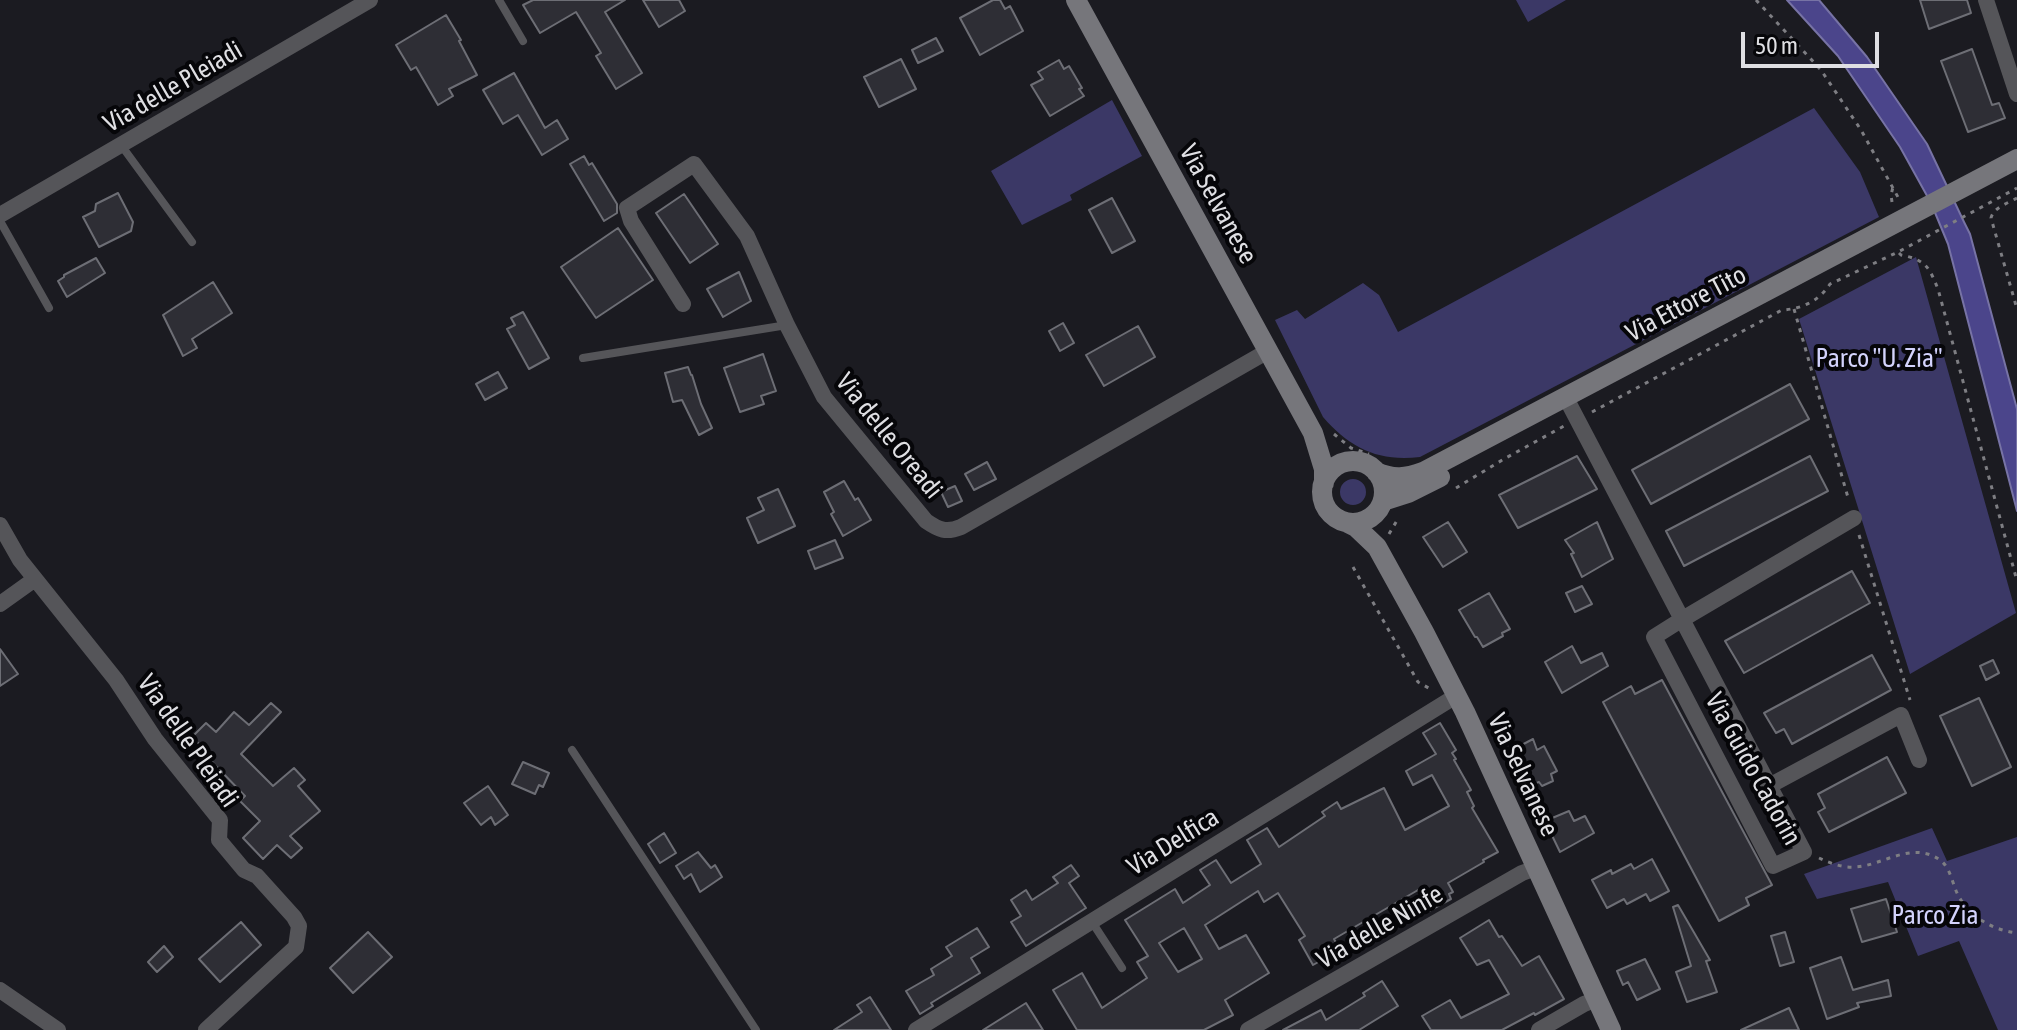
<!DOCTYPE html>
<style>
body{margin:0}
#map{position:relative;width:2017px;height:1030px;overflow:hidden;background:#1b1b21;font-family:"Asap Condensed",sans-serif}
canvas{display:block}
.scale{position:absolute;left:1741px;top:32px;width:138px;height:36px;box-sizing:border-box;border:4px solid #dfdfe3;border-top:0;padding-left:10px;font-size:24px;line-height:28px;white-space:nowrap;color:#dfdfe3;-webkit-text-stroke:6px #060609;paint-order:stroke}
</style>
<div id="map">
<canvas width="2017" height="1030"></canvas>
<div class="scale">50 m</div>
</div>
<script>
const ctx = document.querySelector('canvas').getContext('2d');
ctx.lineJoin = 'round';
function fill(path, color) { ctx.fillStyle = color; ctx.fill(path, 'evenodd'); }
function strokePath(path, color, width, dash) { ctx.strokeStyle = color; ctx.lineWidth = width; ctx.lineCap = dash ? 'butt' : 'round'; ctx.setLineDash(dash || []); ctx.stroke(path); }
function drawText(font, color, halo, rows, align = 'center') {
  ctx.font = font + ' "Asap Condensed",sans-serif'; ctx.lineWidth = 8; ctx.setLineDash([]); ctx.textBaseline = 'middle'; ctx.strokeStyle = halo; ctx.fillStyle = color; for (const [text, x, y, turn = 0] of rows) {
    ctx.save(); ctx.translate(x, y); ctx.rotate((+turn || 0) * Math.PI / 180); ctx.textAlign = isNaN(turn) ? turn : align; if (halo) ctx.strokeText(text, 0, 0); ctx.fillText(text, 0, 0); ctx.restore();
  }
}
fill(new Path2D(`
 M1516 0H1566L1528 22Z
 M1112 100 1142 156 1070 195 1072 200 1022 225 991 171Z
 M1814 108 1860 172 1879 217 1420 457C1378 462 1350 448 1323 417L1275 320 1297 310 1305 319 1363 283 1379 295 1398 332Z
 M1916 257 2016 613 1910 674 1799 319Z
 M1340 492a13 13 0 1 1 26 0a13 13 0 1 1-26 0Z
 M1932 828 1947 861 2017 837V1030H1998L1959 941 1918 956 1888 882 1817 899 1804 874Z`), '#3b3866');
const water = new Path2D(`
 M1787 0H1819L1867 57 1927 144 1964 222 1970 234 2017 409V511L1948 244 1931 203 1900 147 1838 56Z`);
fill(water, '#4b458b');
strokePath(water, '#7773a5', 2);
const building = new Path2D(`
 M533 0H625L605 12 642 73 616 89 596 56 601 53 576 12 540 33 523 5Z
 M643 0H679L685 11 659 27Z
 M993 0H1000L1005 9 1010 6 1023 31 980 55 960 18Z
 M1920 0H1967L1971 13 1929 29Z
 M446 15 461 40 459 41 477 75 449 89 453 96 438 105 416 67 411 70 396 45Z
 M936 38 943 51 918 63 912 50Z
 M1972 49 1992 105 1999 103 2005 118 1968 132 1941 61Z
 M901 59 916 89 879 107 864 77Z
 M1059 60 1064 69 1069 66 1082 88 1079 89 1084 96 1050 116 1031 85 1043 79 1038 72Z
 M514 73 545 128 557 120 568 139 542 155 518 115 503 124 483 90Z
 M584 156 589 165 592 163 617 204V213L604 221 570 164Z
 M118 193 133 222 131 231 99 247 83 217 95 211 96 204Z
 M684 194 718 244 690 263 656 213Z
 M1112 198 1135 241 1112 253 1089 210Z
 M618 228 653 280 596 318 561 267Z
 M96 258 105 273 67 297 58 281 64 277V275Z
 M739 272 751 301 723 317 707 289Z
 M213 282 232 313 192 339 197 348 183 356 163 315Z
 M523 312 549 358 529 369 507 329 515 325 511 318Z
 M1063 323 1074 343 1060 351 1049 331Z
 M1138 326 1155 357 1104 386 1086 355Z
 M763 354 776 391 761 396 764 404 740 412 724 368Z
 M688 367 691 375H692L701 404 712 428 699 435 682 400 673 402 665 373Z
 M498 372 507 388 485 400 476 384Z
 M1790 384 1809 419 1651 504 1632 470Z
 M1577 456 1597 489 1518 528 1499 495Z
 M1810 456 1828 491 1684 566 1666 531Z
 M987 462 996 479 974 490 965 474Z
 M844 481 855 500 858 498 871 520 843 536 831 514 834 512 824 492Z
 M955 486 962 501 948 507 941 492Z
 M778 489 795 526 758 543 747 518 764 510 758 498Z
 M1448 522 1467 552 1443 567 1423 537Z
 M1597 522 1613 559 1582 577 1571 554 1574 553 1565 540Z
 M835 540 843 558 815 569 808 551Z
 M1852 571 1870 603 1744 673 1725 641Z
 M1582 586 1592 604 1575 612 1566 593Z
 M1489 593 1510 629 1502 633 1503 636 1483 647 1477 637H1475L1459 610Z
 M1572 646 1581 663 1602 653 1608 666 1562 693 1545 662Z
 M0 649 18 674 0 686Z
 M1872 655 1891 690 1792 744 1784 729 1776 733 1764 713Z
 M1993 660 1999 673 1986 680 1980 666Z
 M1662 680 1772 885 1746 898 1749 905 1719 921 1603 702 1631 686 1635 694Z
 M1979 698 2011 767 1972 786 1940 716Z
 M271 703 281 712 241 754 273 786 294 768 305 780 298 786 320 811 290 836 302 848 291 858 277 845 263 859 243 838 260 821 240 801 245 796 215 765 207 756 209 754 192 737 206 723 216 732 234 712 249 725Z
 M1440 723 1456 750 1452 753 1456 759 1454 760 1471 790 1467 792 1474 806 1472 808 1498 852 1483 860 1484 862 1448 883 1453 892 1449 894 1451 899 1429 911 1418 890 1334 939 1340 950 1313 965 1299 940 1305 936 1278 893 1264 902 1258 891 1205 925 1219 949 1246 935 1269 973 1225 1000 1233 1015 1204 1030H1077L1053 990 1082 973 1102 1008 1147 978 1137 962 1148 956 1125 920 1175 889 1183 903 1210 885 1200 870 1216 860 1231 883 1261 864 1247 840 1267 828 1279 847 1325 816 1322 812 1337 802 1341 809 1384 788 1405 830 1449 806 1432 775 1413 785 1406 771 1436 754 1423 733ZM1184 928 1202 959 1178 972 1159 943Z
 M1533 739 1537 750 1544 746 1557 771 1551 774 1553 781 1542 786 1539 782 1534 784 1516 748Z
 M1887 757 1906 793 1829 832 1818 812 1825 808 1818 794Z
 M523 762 549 773 543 787 539 785 535 794 512 784Z
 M488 786 508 815 495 825 491 817 481 825 464 803Z
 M1569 811 1574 821 1585 816 1594 833 1560 852 1545 821Z
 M664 833 676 853 660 863 648 844Z
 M698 852 711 868 715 865 722 877 700 892 691 874 684 879 676 866Z
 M1652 859 1669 891 1650 901 1646 894 1627 904 1624 899 1607 908 1592 880 1611 870 1612 874 1631 864 1634 869Z
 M1071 865 1079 876 1069 883 1086 908 1026 946 1011 922 1021 916 1011 900 1026 890 1032 900 1058 883 1053 877Z
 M1886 899 1897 932 1862 942 1851 909Z
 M1678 905 1710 960 1706 961 1717 992 1687 1002 1676 972 1691 966 1673 907Z
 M1489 920 1499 937 1502 936 1522 966 1539 956 1564 999 1535 1015 1534 1013 1502 1030H1431L1422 1016 1450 1000 1461 1018 1509 994 1489 960 1477 965 1460 938Z
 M241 922 261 945 220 982 199 959Z
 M977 928 989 947 971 958 980 973 931 1003 933 1006 920 1014 906 991 934 975 931 969 952 956 946 947Z
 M368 932 392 957 353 993 330 968Z
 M1785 932 1794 962 1780 966 1771 936Z
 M164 946 173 957 157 972 148 962Z
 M1841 957 1853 990 1888 980 1891 996 1857 1003 1859 1007 1827 1019 1810 968Z
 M1645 959 1660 989 1637 1000 1628 982 1623 985 1617 971Z
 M1382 981 1398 1006 1359 1030H1283L1321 1010 1326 1020 1365 996 1363 993Z
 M870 997 891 1030H834L862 1012 857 1005Z
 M1026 1003 1043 1030H983Z
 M1789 1008 1799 1030H1741Z`);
fill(building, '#2e2e35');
strokePath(building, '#6d6e75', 2);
strokePath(new Path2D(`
 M1756 0 1821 70 1861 130 1899 199
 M2017 198C2008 203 1993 208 1991 218L2017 309
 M1892 202 1891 195 1893 187
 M1899 253 1901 255C1926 260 1929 267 1938 289L2017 581
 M1794 309 1849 501
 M1592 412 1782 310C1802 309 1819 301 1830 284L1898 252 2017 188
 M1334 434 1351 448 1369 454
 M1456 488 1504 459 1564 426
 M1389 534 1399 517
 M1859 535 1910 700
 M1353 567 1418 682 1432 690
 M1819 858C1830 863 1842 868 1855 867 1882 866 1912 840 1940 860 1950 867 1952 882 1957 893 1968 916 1992 930 2017 933`), '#7e7e83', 3, [4, 6]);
strokePath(new Path2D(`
 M499 0 523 41
 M121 145 192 242
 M0 221 49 308
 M583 358 787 325
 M572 750 756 1030
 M1092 922 1122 968`), '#555559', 8);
strokePath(new Path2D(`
 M1986 0 2017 94
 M0 215 370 0
 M683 304 631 221 627 208 694 164 747 236 787 325 824 397 926 521C939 530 946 533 961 527L1268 351
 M1566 398 1804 852 1773 866 1654 637 1681 620 1854 518
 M0 525 20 560 116 680 155 739 220 820 219 840 244 870 257 876 294 917 299 926 296 947 206 1030
 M0 604 35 579
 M1769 786 1901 715 1919 760
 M0 990 58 1030
 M916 1030 1456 696
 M1248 1030 1522 873 1536 868
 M1539 1030 1584 1004 1597 999`), '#555559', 16);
strokePath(new Path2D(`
 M1076 0 1313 433 1324 469V483
 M1322 492a31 31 0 1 1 62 0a31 31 0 1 1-62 0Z
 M1376 472C1394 480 1406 478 1423 472L2017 159
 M1383 501 1408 493 1440 477
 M1348 523 1356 527 1377 547 1424 632 1465 712 1611 1030`), '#76767b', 20);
drawText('26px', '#dfdfe3', '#060609', [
 ["Via delle Pleiadi",173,87,-30],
 ["Via Selvanese",1218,204,61],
 ["Via Ettore Tito",1686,304,-28],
 ["Via delle Oreadi",889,436,51],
 ["Via delle Pleiadi",188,741,55],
 ["Via Guido Cadorin",1753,769,61],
 ["Via Selvanese",1523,775,65],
 ["Via Delfica",1173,842,-32],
 ["Via delle Ninfe",1380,927,-30]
]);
drawText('26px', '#d3d3fc', '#060609', [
 ["Parco \"U. Zia\"",1879,359],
 ["Parco Zia",1935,916]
]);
</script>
